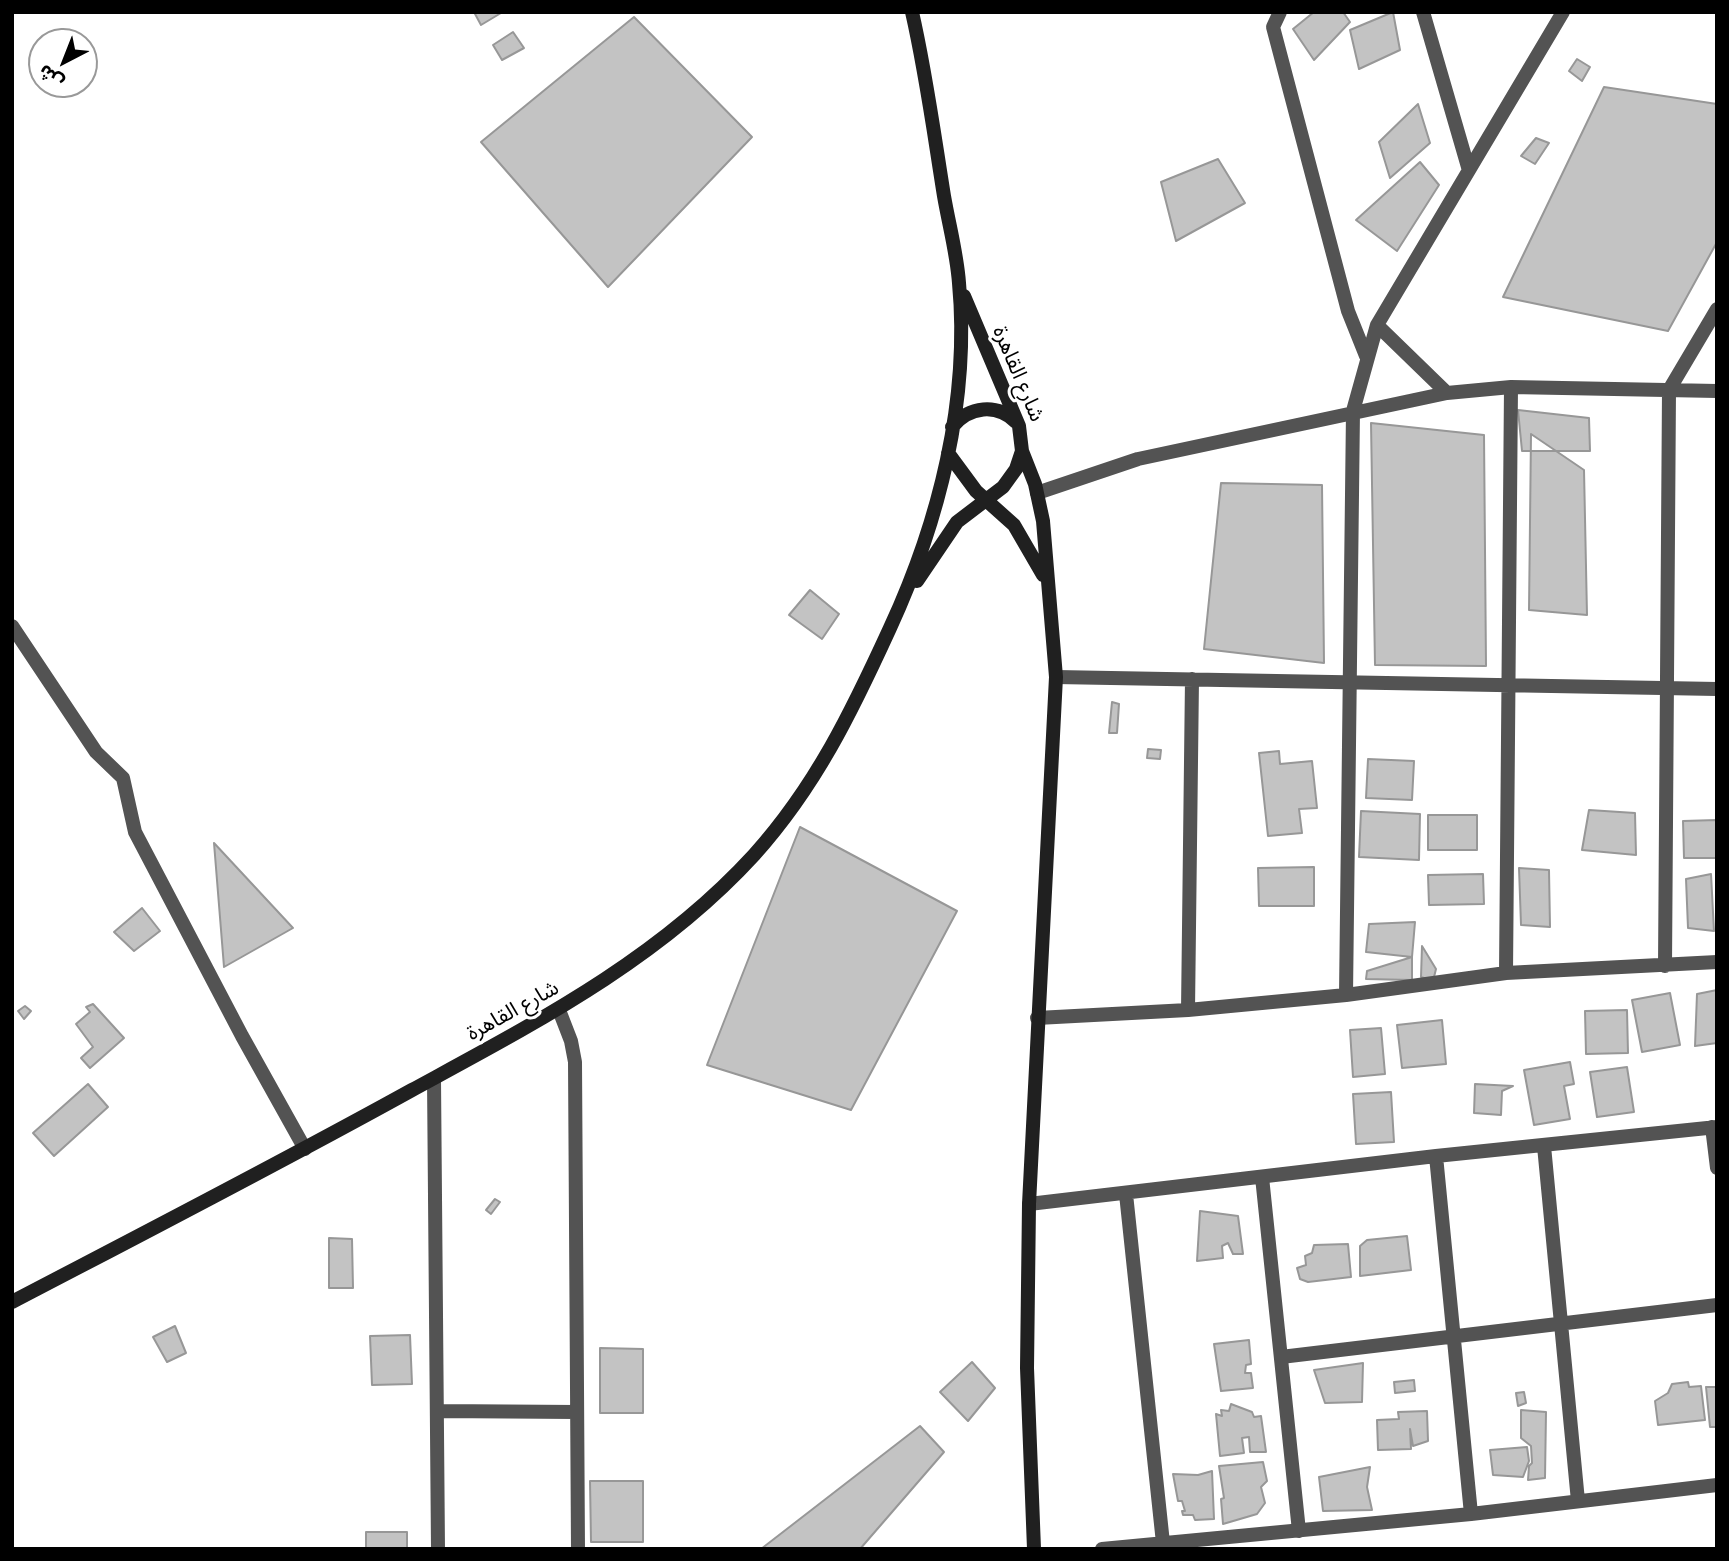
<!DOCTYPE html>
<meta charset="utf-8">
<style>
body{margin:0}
#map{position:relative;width:1729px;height:1561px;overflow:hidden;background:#fff;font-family:"Noto Sans","Noto Sans Arabic",sans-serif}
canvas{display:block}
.frame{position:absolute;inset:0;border:14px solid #000;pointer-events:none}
.north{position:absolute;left:28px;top:28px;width:70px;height:70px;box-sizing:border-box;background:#fff;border:2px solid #999;border-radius:50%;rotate:222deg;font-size:19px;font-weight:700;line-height:28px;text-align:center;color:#000}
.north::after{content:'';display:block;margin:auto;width:24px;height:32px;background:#000;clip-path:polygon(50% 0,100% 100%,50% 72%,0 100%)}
</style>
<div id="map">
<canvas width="1729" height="1561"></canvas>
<div class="frame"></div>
<div class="north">ش</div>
</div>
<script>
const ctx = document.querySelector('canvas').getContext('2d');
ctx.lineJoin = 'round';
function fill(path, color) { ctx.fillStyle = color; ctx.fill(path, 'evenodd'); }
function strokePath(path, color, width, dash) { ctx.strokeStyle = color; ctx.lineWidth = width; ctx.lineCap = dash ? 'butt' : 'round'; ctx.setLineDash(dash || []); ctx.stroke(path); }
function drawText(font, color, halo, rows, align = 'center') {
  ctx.font = font + ' "Noto Sans","Noto Sans Arabic",sans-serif'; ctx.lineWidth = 6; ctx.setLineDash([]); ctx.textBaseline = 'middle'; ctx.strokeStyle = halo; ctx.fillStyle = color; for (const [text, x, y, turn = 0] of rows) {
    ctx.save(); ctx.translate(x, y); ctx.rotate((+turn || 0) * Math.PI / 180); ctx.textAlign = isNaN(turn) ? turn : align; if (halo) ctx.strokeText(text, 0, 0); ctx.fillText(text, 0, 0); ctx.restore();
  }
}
const building = new Path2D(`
 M474 12H500L501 13 481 25Z
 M1314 12H1343L1350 22 1314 60 1293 29Z
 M1393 12 1400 50 1359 69 1350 30Z
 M634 17 752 137 608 287 481 142Z
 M513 32 524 48 502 60 493 45Z
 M1577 59 1590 67 1582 81 1569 71Z
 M1604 87 1717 104V242L1668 331 1503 297Z
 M1418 104 1430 143 1390 178 1379 142Z
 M1536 138 1549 143 1535 164 1521 156Z
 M1218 159 1245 203 1176 241 1161 182Z
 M1420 162 1439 185 1397 251 1356 220Z
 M1518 410 1589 418 1590 451H1522Z
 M1371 423 1484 435 1486 666 1375 665Z
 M1531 434 1584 470 1587 615 1529 610Z
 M1221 483 1322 485 1324 663 1204 649Z
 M810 590 839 614 822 639 789 615Z
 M1112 702 1119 704 1117 733H1109Z
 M1148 749 1161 750 1160 759 1147 758Z
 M1279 751 1280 764 1312 761 1317 808 1299 809 1302 833 1268 836 1259 753Z
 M1368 759 1414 761 1412 800 1366 798Z
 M1589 810 1635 813 1636 855 1582 850Z
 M1361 811 1420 814 1419 860 1359 857Z
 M1428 815H1477V850H1428Z
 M1717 820V858H1684L1683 821Z
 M800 827 957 911 851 1110 707 1065Z
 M214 843 293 928 224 967Z
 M1314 867V906H1259L1258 868Z
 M1519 868 1549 870 1550 927 1521 925Z
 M1483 874 1484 904 1429 905 1428 875Z
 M1711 874 1714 931 1688 928 1686 879Z
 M142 908 160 931 134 951 114 932Z
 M1415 922 1412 957 1366 952 1369 924Z
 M1422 946 1436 969 1433 981 1421 977Z
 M1412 957V980L1366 979 1367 971Z
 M1717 990V1043L1695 1046 1697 994Z
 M1670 993 1680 1045 1642 1052 1632 1000Z
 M93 1004 124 1038 90 1068 81 1058 93 1047 76 1024 90 1012 86 1007Z
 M25 1006 31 1011 24 1019 18 1011Z
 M1627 1010 1628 1053 1586 1054 1585 1011Z
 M1442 1020 1446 1064 1402 1068 1397 1025Z
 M1381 1028 1385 1074 1353 1077 1350 1030Z
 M1570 1062 1574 1084 1564 1086 1570 1119 1534 1125 1524 1070Z
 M1627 1067 1634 1112 1597 1117 1590 1072Z
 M88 1084 108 1107 54 1156 33 1133Z
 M1475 1084 1513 1086 1502 1091 1501 1115 1474 1113Z
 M1391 1092 1394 1142 1356 1144 1353 1094Z
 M495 1199 500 1202 491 1214 486 1210Z
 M1200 1211 1238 1216 1243 1254H1233L1228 1243 1222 1246 1223 1258 1197 1261Z
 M1407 1236 1411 1270 1360 1276V1246L1367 1240Z
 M329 1238 352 1239 353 1288H329Z
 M1348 1244 1351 1277 1308 1282 1300 1279 1297 1268 1306 1265 1305 1256 1312 1253 1314 1245Z
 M175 1326 186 1353 167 1362 153 1337Z
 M410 1335 412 1384 372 1385 370 1336Z
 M1249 1340 1251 1364 1246 1365 1245 1373H1251L1253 1388 1221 1391 1214 1344Z
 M600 1348 643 1349V1413H600Z
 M972 1362 995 1388 968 1421 940 1392Z
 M1363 1363 1362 1402 1325 1403 1314 1370Z
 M1414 1380 1415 1391 1395 1393 1394 1382Z
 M1688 1382 1689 1387 1701 1386 1705 1420 1658 1425 1655 1401 1668 1393 1672 1384Z
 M1706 1387H1717V1427H1710Z
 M1524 1392 1526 1403 1518 1406 1516 1393Z
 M1231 1404 1252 1412 1254 1417 1261 1416 1266 1452H1250L1249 1437 1242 1438 1244 1453 1220 1456 1216 1414 1222 1416 1221 1410 1229 1411Z
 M1521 1410 1546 1412 1545 1478 1528 1480 1529 1466 1532 1463 1531 1446 1521 1438Z
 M1427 1411 1428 1441 1413 1446 1410 1429 1411 1449 1378 1450 1377 1420 1399 1419 1398 1412Z
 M920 1426 944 1452 860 1549H761Z
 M1527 1447 1529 1461 1523 1477 1493 1475 1490 1450Z
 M1263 1462 1267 1481 1261 1487 1265 1503 1257 1514 1223 1524 1221 1499 1224 1498 1219 1466Z
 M1370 1467 1367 1487 1372 1510 1323 1511 1319 1477Z
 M1212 1471 1214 1519 1195 1520 1193 1515H1183L1182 1511H1185L1182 1501H1178L1173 1474 1198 1475Z
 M590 1481H643V1542H591Z
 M366 1532H407V1549H366Z`);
fill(building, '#c3c3c3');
strokePath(building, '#979797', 2);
strokePath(new Path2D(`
 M1280 12 1273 27 1348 311 1366 356
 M1423 12 1468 167
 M1377 325 1447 393
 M1037 493 1138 459 1447 393 1511 387 1717 391
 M12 626 96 752 123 778 135 832 242 1036 305 1149
 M1056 677 1717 689
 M1665 966 1669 390 1717 309
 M1506 973 1511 387
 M1346 995 1353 411 1377 325 1563 12
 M559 1010 571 1041 575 1062 578 1549
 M1188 1010 1192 679
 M1037 1018 1188 1010 1346 995 1506 973 1717 962
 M434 1079 438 1549
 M1712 1127 1717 1168
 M1544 1146 1578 1501
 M1436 1156 1471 1514
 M1262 1177 1299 1531
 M1126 1194 1163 1543
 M1029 1204 1436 1156 1717 1127
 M1281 1357 1717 1305
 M438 1411 576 1412
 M1102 1549 1471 1514 1717 1485`), '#535353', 14);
strokePath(new Path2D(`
 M952 427C969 406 997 403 1016 422
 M1022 451 1035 484 1043 521 1056 677 1029 1204 1027 1368 1034 1549
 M948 453 976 491 1014 525 1043 575
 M917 581 957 522 1003 487 1016 469 1022 451 1019 426 964 296
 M12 1302C146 1232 280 1163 412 1090 535 1023 658 960 754 855 816 786 852 711 890 628 939 522 970 400 959 283 957 254 949 225 944 196 934 134 926 73 912 12`), '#202020', 14);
drawText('21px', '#000', '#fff', [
 ["شارع القاهرة",1018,374,67],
 ["شارع القاهرة",513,1011,-29]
]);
</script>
